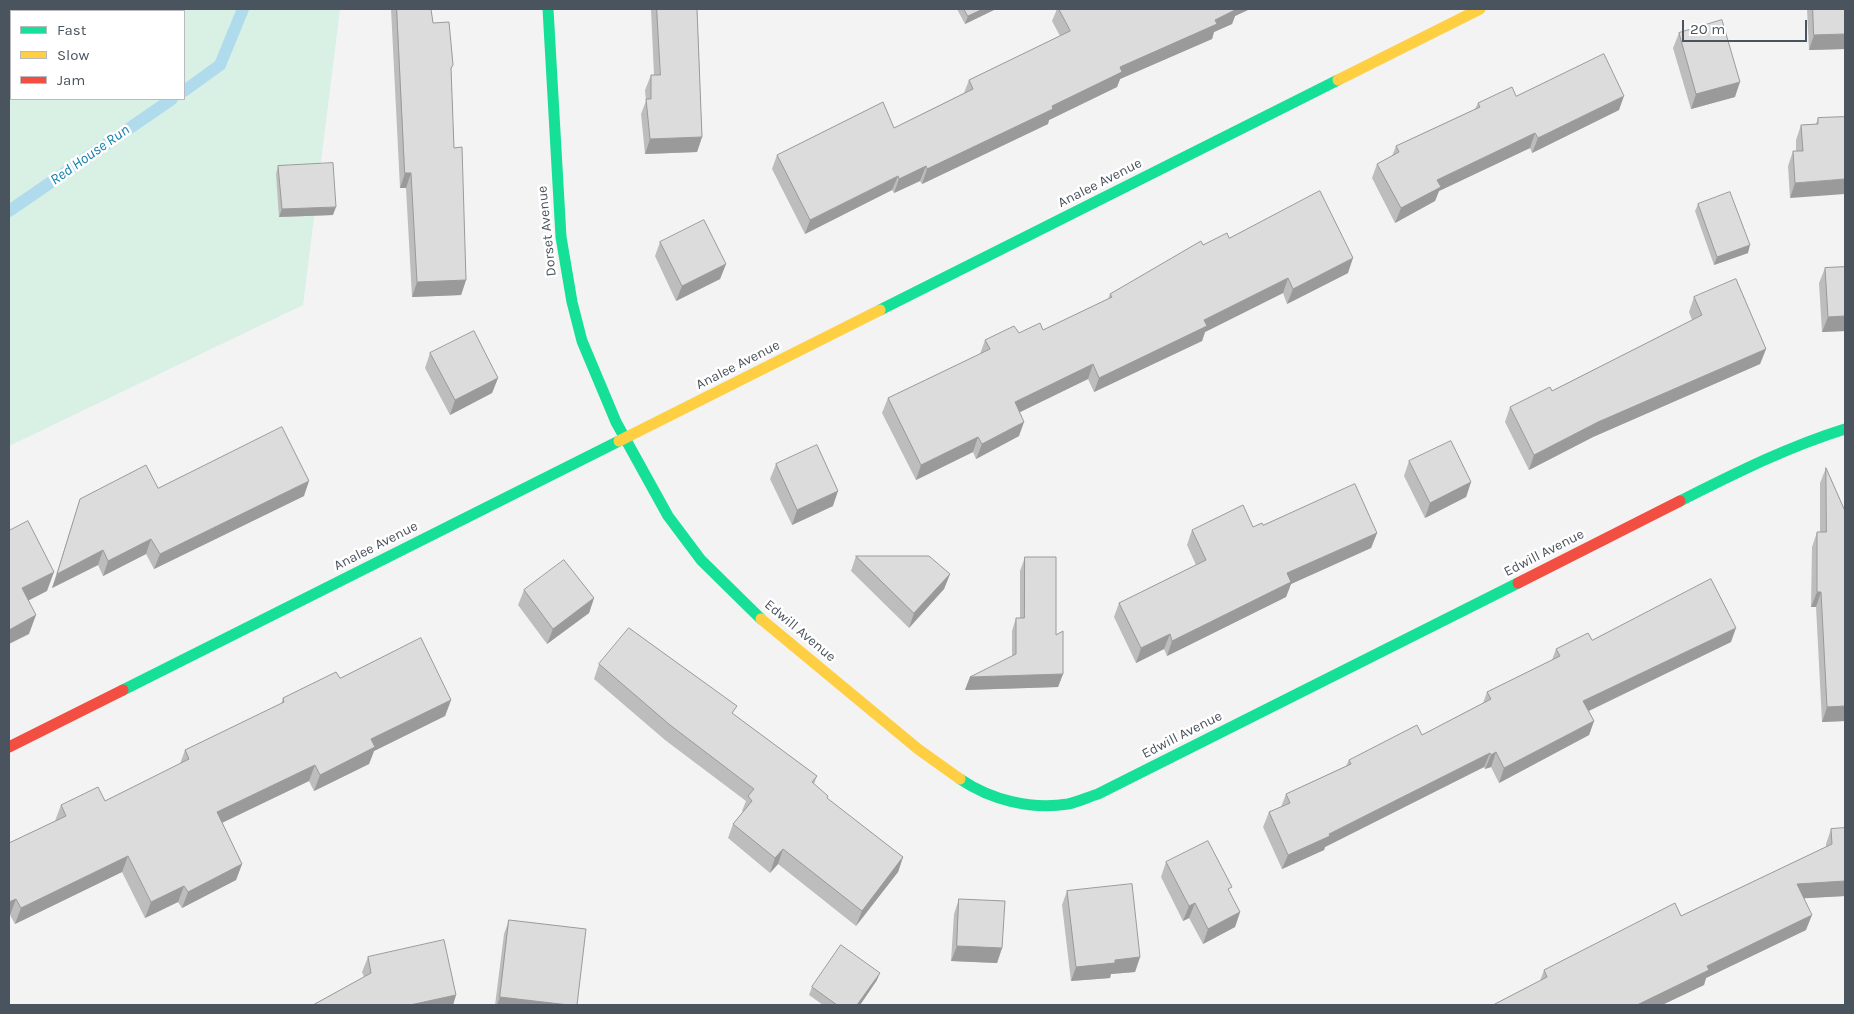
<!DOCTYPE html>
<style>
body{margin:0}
#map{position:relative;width:1854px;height:1014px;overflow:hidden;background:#f3f3f3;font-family:Karla,sans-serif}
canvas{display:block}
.frame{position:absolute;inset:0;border:10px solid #4a545f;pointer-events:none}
.legend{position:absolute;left:10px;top:10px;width:175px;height:90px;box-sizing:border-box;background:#fff;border:1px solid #b7bbbf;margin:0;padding:6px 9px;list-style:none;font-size:15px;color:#4a545f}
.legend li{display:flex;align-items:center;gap:10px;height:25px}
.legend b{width:25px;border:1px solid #b7bbbf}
.scale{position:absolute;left:1682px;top:20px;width:125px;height:22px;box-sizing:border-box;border:2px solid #4a545f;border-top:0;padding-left:6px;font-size:15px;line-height:18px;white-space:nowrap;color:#4a545f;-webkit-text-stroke:4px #fff;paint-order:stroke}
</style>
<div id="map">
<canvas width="1854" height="1014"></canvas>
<div class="frame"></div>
<ul class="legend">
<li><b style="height:6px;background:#16e098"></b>Fast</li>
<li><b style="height:6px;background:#ffcf43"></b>Slow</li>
<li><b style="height:6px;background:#f24e42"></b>Jam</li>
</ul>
<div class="scale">20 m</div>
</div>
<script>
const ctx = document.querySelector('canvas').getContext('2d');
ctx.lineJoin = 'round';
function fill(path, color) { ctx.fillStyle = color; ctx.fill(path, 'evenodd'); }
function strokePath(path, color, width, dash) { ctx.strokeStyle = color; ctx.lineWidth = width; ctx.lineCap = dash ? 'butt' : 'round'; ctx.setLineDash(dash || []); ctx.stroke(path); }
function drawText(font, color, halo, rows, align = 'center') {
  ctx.font = font + ' Karla,sans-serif'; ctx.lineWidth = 5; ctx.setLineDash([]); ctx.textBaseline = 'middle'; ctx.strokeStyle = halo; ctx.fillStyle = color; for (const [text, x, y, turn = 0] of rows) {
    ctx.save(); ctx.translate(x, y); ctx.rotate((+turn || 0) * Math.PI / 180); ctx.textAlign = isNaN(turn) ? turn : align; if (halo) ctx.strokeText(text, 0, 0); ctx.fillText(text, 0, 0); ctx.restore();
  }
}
fill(new Path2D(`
 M9 9H340L303 305 9 446ZM11 11H184V99H11Z`), '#d9f0e4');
strokePath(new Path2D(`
 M184 91 220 65 243 9
 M9 211 172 99`), '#b0dbec', 12);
strokePath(new Path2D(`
 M548 9 561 237 572 302 582 341 616 422 668 516 701 560 761 619
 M880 310 1338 80
 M1680 501C1734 474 1787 447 1845 429
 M123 690 619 441
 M960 779C991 800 1031 810 1068 804 1078 802 1088 797 1098 794L1518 583`), '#16e098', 11);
strokePath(new Path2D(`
 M1338 80 1480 9
 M619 441 880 310
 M761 619 918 749 960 779`), '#ffcf43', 11);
strokePath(new Path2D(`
 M1518 583 1680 501
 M9 747 123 690`), '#f24e42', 11);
fill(new Path2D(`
 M391 9H431L433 23 453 65 451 70 454 148 466 280 461 295 412 297 406 188H400Z
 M646 9H697L702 137 697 152 645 154 641 114 646 101 645 90 651 75H654L651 9Z
 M957 9H996L965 24Z
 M1057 9H1250L1235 16 1232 24 1214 32 1212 39 1120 79 1117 87 1049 120 1048 124 922 184 920 181 894 193 892 190 805 234 772 169 777 155 894 128 964 93 969 80 1060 36 1052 21Z
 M1807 9H1845V49L1809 50Z
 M1679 33 1735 97 1691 109 1673 48Z
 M1516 96 1619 110 1532 153 1530 148 1439 191 1435 201 1395 223 1372 178 1377 164 1392 156 1396 146 1475 109 1478 103Z
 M1845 117 1790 198 1788 166 1793 151H1796V140L1801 125 1816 124 1818 118Z
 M278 166 333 215 279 217 276 174Z
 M1698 204 1748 253 1714 265 1695 211Z
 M1229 238 1348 273 1287 304 1283 293 1205 332 1202 341 1094 392 1088 379 1020 412 1019 436 976 459 973 452 916 480 882 413 888 398 980 354 985 340 1019 333 1043 330 1108 299 1110 294 1203 245Z
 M660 242 726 264 720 279 676 301 655 256Z
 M1845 267V331L1822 332 1819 283 1825 268Z
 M1694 297 1766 349 1760 364 1593 437 1529 470 1505 422 1510 407 1552 391 1692 320 1689 312Z
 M430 353 498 378 492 393 450 415 425 368Z
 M1409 461 1471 482 1466 497 1425 518 1404 476Z
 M776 464 833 506 792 525 770 479Z
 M1826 468 1845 511V721L1822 722 1816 607H1811L1812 547 1817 532H1820V483Z
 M158 488 304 496 154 569 146 554 103 576 98 565 52 588 80 499Z
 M1263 525 1377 533 1371 548 1291 584 1286 597 1167 656 1164 649 1136 663 1114 617 1119 603 1196 565 1187 545 1192 530 1253 527Z
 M856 556 950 574 944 589 909 628 851 571Z
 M1025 557 1056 635 1063 674 1058 687 965 690 970 677 1012 657V631L1016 618H1020V571Z
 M524 590 594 598 589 613 547 644 518 605Z
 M1592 640 1731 642 1589 711 1594 721 1589 735 1499 783 1491 767 1485 769 1484 767 1325 847 1324 850 1282 869 1263 827 1269 812 1281 807 1286 794 1346 766 1349 760 1422 735 1483 703 1487 692 1552 660 1556 649Z
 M599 664 734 715 817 776 814 784 827 799 903 857 898 872 856 926 778 864 770 873 728 838 733 824 743 812 742 811 746 801 665 740 594 679Z
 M340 678 451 700 445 716 374 751 369 764 314 791 309 781 222 823 242 864 236 880 182 908 178 902 145 918 122 872 15 924 10 915 9 916V843L55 821 61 805 105 801 180 764 185 750 281 704 283 698Z
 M1831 829 1845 896 1804 898 1806 930 1706 978 1704 985 1662 1005H1493L1540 981 1544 970 1681 916 1826 847V844Z
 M1166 862 1230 893 1240 912 1235 927 1203 944 1189 918 1183 921 1161 877Z
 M1067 891 1140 957 1135 972 1111 974 1110 978 1071 981 1062 905Z
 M959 899 1002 948 997 963 951 961 954 914Z
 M509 920 577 1005H495L504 934Z
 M368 957 456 995 453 1005H313L364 977 362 972Z
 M877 980 860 1005H823L809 995 812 987Z`), '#bdbdbe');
fill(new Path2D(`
 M983 9H996L965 24 968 16Z
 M1233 9H1250L1235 16 1232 24 1214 32 1212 39 1120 79 1117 87 1049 120 1048 124 922 184 927 169 1052 106 1120 67 1215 20Z
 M1845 34V49L1809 50 1814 35Z
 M1740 82 1735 97 1691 109 1696 94Z
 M1624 96 1619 110 1532 153 1538 138Z
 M1535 133 1530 148 1439 191 1435 201 1395 223 1401 208 1437 180Z
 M702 137 697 152 645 154 650 139Z
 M926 166 920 181 894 193 899 179Z
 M405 173H411L406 188H400Z
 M898 176 892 190 805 234 810 220Z
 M1845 179V194L1790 198 1795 183Z
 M336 207 333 215 279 217 282 209Z
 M1750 245 1748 253 1714 265 1717 257Z
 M1353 258 1348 273 1287 304 1293 289Z
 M726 264 720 279 676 301 682 286Z
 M1288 278 1283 293 1205 332 1202 341 1094 392 1099 378 1204 320Z
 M466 280 461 295 412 297 417 282Z
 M1845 316V331L1822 332 1828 317Z
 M1766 349 1760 364 1593 437 1529 470 1534 455 1598 422Z
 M1093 364 1088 379 1010 417 1015 402Z
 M498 378 492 393 450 415 455 400Z
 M1024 422 1019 436 976 459 982 444Z
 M978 437 973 452 916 480 921 465Z
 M309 481 304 496 154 569 160 554Z
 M1471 482 1466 497 1425 518 1430 503Z
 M838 491 833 506 792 525 797 510Z
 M1377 533 1371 548 1291 584 1286 597 1167 656 1172 641 1287 573Z
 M151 539 146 554 103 576 108 561Z
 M103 550 98 565 52 588 57 574Z
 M54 572 47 591 16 607 22 588Z
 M950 574 944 589 909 628 914 613Z
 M1817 592H1821L1816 607H1811Z
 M594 598 589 613 547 644 553 629Z
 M36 615 29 634 9 644V630Z
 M1736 628 1731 642 1578 716 1583 701Z
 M1170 634 1164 649 1136 663 1141 648Z
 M1063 674 1058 687 965 690 970 677Z
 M451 700 445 716 374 751 369 764 314 791 320 775 371 739Z
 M1845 706V721L1822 722 1827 707Z
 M1594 721 1589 735 1499 783 1504 768Z
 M1496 752 1491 767 1485 769 1491 755Z
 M1490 753 1484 767 1325 847 1324 850 1282 869 1288 855Z
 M315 765 309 781 211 828 217 812Z
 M783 849 778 864 770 873 775 858Z
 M128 856 122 872 15 924 21 908Z
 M903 857 898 872 856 926 862 911Z
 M242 864 236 880 182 908 188 892Z
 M1845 881V896L1792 899 1797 884Z
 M184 886 178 902 145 918 151 902Z
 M16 899 10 915 9 916V902Z
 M1195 903 1189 918 1183 921 1189 906Z
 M1240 912 1235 927 1203 944 1208 929Z
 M1812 915 1806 930 1706 978 1704 985 1662 1005H1637L1707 966Z
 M957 946 1002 948 997 963 951 961Z
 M1140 957 1135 972 1111 974 1110 978 1071 981 1076 967 1115 960Z
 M880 973 877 980 860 1005H857Z
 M456 995 453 1005H410Z
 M500 997 569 1005H497Z`), '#9a9a9b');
const building = new Path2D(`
 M397 9H431L433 23 449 22 453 65 451 68 454 148 462 147 466 280 417 282 411 173H405Z
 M657 9H697L702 137 650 139 646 99H651V75H660Z
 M964 9H983L968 16Z
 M1059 9H1237L1215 20 1217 24 1120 67 1122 72 1052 106 1053 109 927 169 926 166 899 179 898 176 810 220 777 155 883 102 894 128 973 89 969 80 1070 31Z
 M1813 9H1845V34L1814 35Z
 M1722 20 1740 82 1696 94 1679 33Z
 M1604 54 1624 96 1538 138 1535 133 1437 180 1441 187 1401 208 1377 164 1399 152 1396 146 1480 107 1478 103 1512 87 1516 96Z
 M1845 117V179L1795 183 1793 151H1803L1801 125 1818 124V118Z
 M333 163 336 207 282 209 278 166Z
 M1320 191 1353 258 1293 289 1288 278 1204 320 1207 326 1099 378 1093 364 1015 402 1024 422 982 444 978 437 921 465 888 398 990 349 985 340 1014 326 1019 333 1040 323 1043 330 1112 297 1110 294 1201 241 1203 245 1227 233 1229 238Z
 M1730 192 1750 245 1717 257 1698 204Z
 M704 220 726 264 682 286 660 242Z
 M1845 267V316L1828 317 1825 268Z
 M1736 279 1766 349 1598 422 1534 455 1510 407 1550 387 1552 391 1702 315 1694 297Z
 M474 331 498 378 455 400 430 353Z
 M282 427 309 481 160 554 151 539 108 561 103 550 57 574 80 499 146 465 158 488Z
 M1451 441 1471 482 1430 503 1409 461Z
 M817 445 838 491 797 510 776 464Z
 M1826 468 1845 511V706L1827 707 1821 592H1817V532H1826Z
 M1355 484 1377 533 1287 573 1291 582 1172 641 1170 634 1141 648 1119 603 1206 560 1192 530 1243 505 1253 527 1262 523 1263 525Z
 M28 521 54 572 22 588 36 615 9 630V531Z
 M856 556H929L950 574 914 613Z
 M1025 557H1056V635L1063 631V674L970 677 1016 654V618H1024Z
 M564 560 594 598 553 629 524 590Z
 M1711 579 1736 628 1583 701 1594 721 1504 768 1496 752 1491 755 1490 753 1329 834 1330 836 1288 855 1269 812 1290 803 1286 794 1351 764 1349 760 1417 725 1422 735 1491 699 1487 692 1560 656 1556 649 1588 633 1592 640Z
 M629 628 737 706 732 713 817 776 812 782 828 796 827 798 903 857 862 911 783 849 775 858 733 824 752 801 748 796 754 789 670 725 599 664Z
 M421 638 451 700 371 739 375 747 320 775 315 765 217 812 242 864 188 892 184 886 151 902 128 856 21 908 16 899 9 902V843L66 816 61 805 98 787 105 801 189 759 185 750 284 702 283 698 336 672 340 678Z
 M1845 828V881L1797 884 1812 915 1707 966 1709 970 1637 1005H1493L1547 977 1544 970 1675 903 1681 916 1832 844 1831 829Z
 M1208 841 1232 887 1228 889 1240 912 1208 929 1195 903 1189 906 1166 862Z
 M1132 884 1140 957 1115 960V963L1076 967 1067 891Z
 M959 899 1005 901 1002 948 957 946Z
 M509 920 586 929 577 1005H569L500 997Z
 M444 940 456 995 410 1005H313L371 973 368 957Z
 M841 945 880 973 857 1005H837L812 987Z`);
fill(building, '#dcdcdd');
strokePath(building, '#9a9a9b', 1);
drawText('14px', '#4a545f', '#fff', [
 ["Analee Avenue",1100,183,-27],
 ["Dorset Avenue",547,231,-96],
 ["Analee Avenue",738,365,-27],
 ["Analee Avenue",376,546,-27],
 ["Edwill Avenue",1544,553,-27],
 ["Edwill Avenue",800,631,40],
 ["Edwill Avenue",1182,735,-27]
]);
drawText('italic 15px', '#137fa9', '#fff', [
 ["Red House Run",90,155,-35]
]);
</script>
